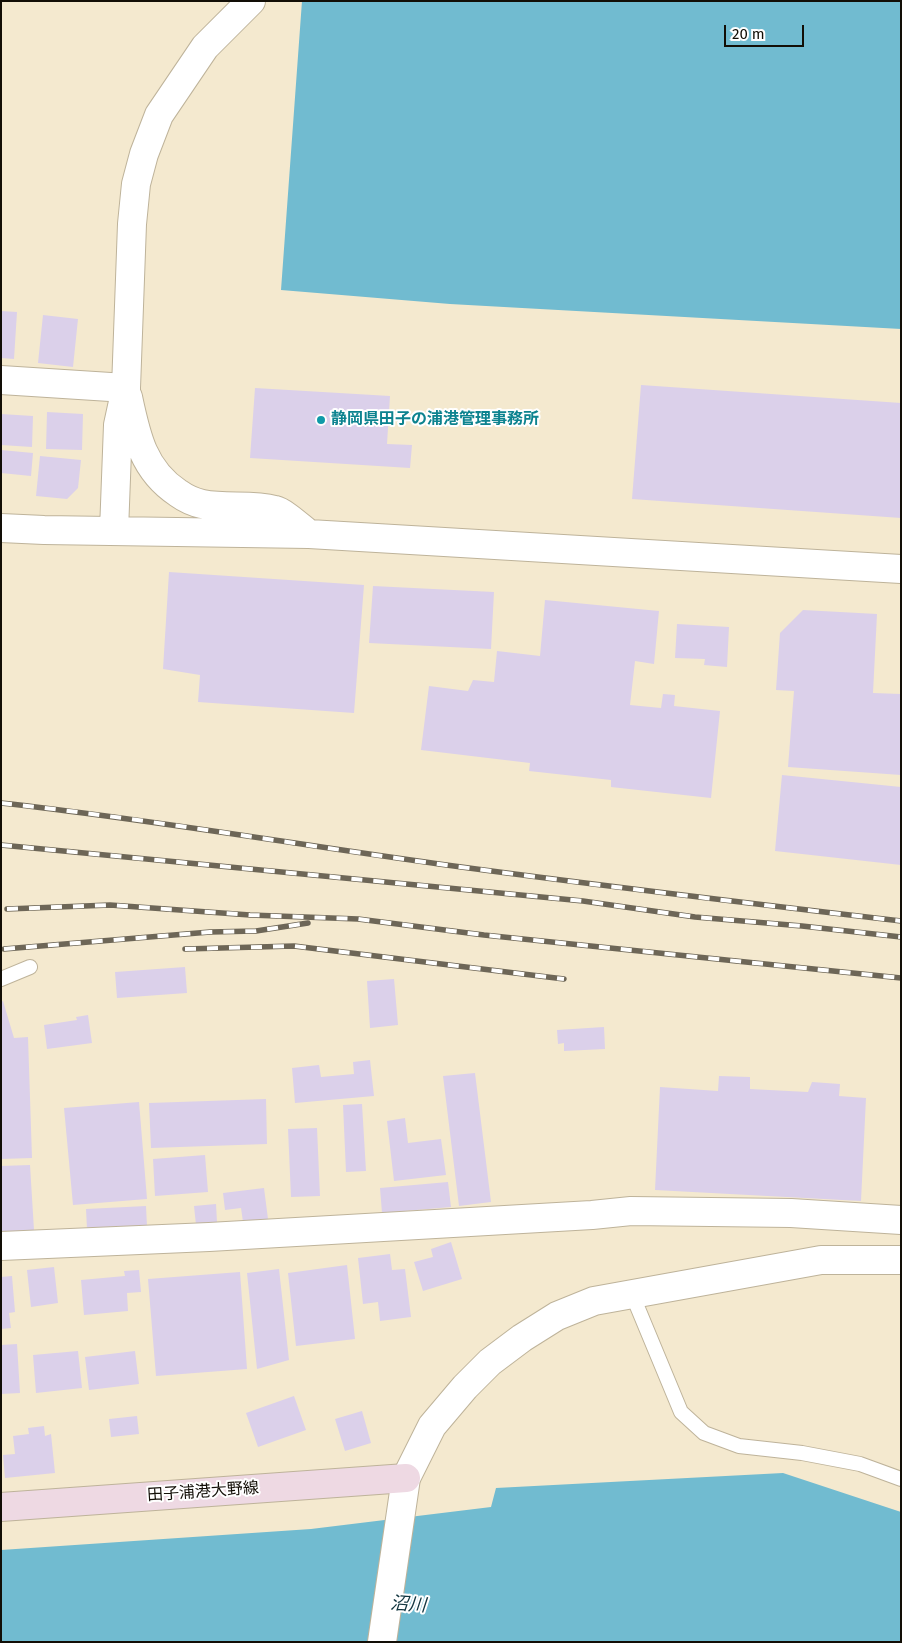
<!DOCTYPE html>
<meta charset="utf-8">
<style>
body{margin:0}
#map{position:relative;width:902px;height:1643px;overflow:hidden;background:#f4e9cf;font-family:"Fira Sans",sans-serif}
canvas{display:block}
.frame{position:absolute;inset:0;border:2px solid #120e06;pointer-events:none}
.scale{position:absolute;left:724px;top:25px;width:80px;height:22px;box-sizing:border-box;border:2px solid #120e06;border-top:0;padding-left:6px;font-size:15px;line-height:18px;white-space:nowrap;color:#120e06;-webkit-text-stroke:4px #fff;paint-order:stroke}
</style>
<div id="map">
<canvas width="902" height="1643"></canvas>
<div class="frame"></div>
<div class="scale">20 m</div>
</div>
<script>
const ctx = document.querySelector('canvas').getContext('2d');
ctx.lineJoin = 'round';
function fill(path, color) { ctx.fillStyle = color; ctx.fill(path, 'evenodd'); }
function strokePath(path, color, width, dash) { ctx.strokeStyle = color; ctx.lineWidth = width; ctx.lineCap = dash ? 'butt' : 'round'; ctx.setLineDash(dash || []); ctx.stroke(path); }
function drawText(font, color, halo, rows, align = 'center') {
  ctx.font = font + ' "Fira Sans","Noto Sans JP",sans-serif'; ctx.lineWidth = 4; ctx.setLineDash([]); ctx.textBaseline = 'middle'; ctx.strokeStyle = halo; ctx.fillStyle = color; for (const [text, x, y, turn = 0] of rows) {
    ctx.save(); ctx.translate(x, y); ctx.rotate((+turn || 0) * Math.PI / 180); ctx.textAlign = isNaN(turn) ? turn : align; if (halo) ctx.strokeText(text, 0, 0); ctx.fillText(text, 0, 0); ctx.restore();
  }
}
fill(new Path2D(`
 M302 1H901V329L450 304 281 290Z
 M783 1473 901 1512V1642H1V1550L311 1529 491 1507 496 1488Z`), '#71bbd0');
fill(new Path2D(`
 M1 311 17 312 14 359 1 358Z
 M43 315 78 319 73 367 38 363Z
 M641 385 901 403V518L632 499Z
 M255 388 390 396 387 444 412 445 410 468 250 458Z
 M47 412 83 414 82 450 46 449Z
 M1 414 33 416 32 447 1 445Z
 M1 450 33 453 31 476 1 473Z
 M40 456 81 460 78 488 67 499 36 496Z
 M169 572 364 585 354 713 198 702 200 675 163 669Z
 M373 586 494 592 491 649 369 643Z
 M545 600 659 611 654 664 635 661 630 705 661 708 663 694 675 695 674 706 720 711 711 798 611 787V780L529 771 530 763 421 750 429 686 468 691 473 680 494 682 497 651 540 656Z
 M803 610 877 614 873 693 901 694V775L788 767 794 691 776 690 780 633Z
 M677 624 729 627 727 667 704 665 705 659 675 658Z
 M782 775 901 787V865L775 851Z
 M185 967 187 993 117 998 115 972Z
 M394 979 398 1025 370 1028 367 981Z
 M3 1001 14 1038 28 1037 32 1158 1 1159V1002Z
 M88 1015 92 1043 47 1049 44 1025 77 1020 76 1017Z
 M604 1027 605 1049 564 1051V1043L558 1044 557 1030Z
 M370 1060 374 1096 295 1103 292 1068 319 1065 321 1077 354 1074 353 1062Z
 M475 1073 491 1202 459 1206 443 1076Z
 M719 1076 750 1077V1089L808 1092 812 1082 840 1084 839 1096 866 1098 861 1201 655 1190 660 1087 718 1091Z
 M266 1099 267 1144 151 1148 149 1103Z
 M139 1102 147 1199 73 1205 64 1108Z
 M362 1104 366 1171 346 1172 343 1105Z
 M405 1118 408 1143 441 1139 446 1175 394 1181 387 1121Z
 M317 1128 320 1196 291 1197 288 1129Z
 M205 1155 208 1192 155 1196 153 1159Z
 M30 1165 34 1230 1 1232V1166Z
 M448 1182 451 1207 382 1213 380 1188Z
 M264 1188 268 1219 243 1222 241 1208 225 1210 223 1193Z
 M216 1204 217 1222 196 1225 194 1206Z
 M146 1206 147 1226 87 1229 86 1209Z
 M451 1242 462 1279 423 1291 414 1262 433 1257 431 1249Z
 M390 1254 392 1270 405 1269 411 1317 380 1321 378 1302 363 1304 358 1258Z
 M347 1265 355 1339 296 1346 288 1273Z
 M54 1267 58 1303 31 1307 27 1270Z
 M279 1269 289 1360 257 1369 247 1273Z
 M139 1270 141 1292 127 1293 128 1311 84 1315 81 1280 125 1276 124 1271Z
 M240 1272 247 1369 156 1376 148 1279Z
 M12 1276 15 1312 9 1313 11 1328 1 1329V1277Z
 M17 1344 20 1393 1 1394V1345Z
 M78 1351 82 1388 36 1393 33 1355Z
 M135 1351 139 1384 89 1390 85 1357Z
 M294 1396 306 1430 258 1447 246 1413Z
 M362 1411 371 1443 345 1451 335 1419Z
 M137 1416 139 1434 111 1437 109 1419Z
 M44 1426 45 1436 51 1434 55 1473 5 1478 3 1455 15 1454 13 1436 29 1434 28 1428Z`), '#dbd0ea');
const service = new Path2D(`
 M1 979 30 967
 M632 1294 681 1412 704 1433 739 1446 802 1453 860 1464 901 1479`);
const minor = new Path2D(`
 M1 380 126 388
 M1 1246 209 1237 592 1215 631 1211 791 1213 901 1220`);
const tertiary = new Path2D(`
 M128 397C136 435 143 470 178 493 185 498 193 502 202 504 226 509 251 504 275 510 284 512 301 528 309 534
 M1 528 44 530 309 534 901 569
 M114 531 118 425 126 388 132 224 136 184 144 154 159 115 205 47 251 1
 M382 1642 406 1478 432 1426 465 1387 490 1362 522 1338 557 1316 594 1301 821 1260H901`);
const secondary = new Path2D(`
 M1 1507 406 1478`);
strokePath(service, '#beb39a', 16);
strokePath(minor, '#beb39a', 30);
strokePath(tertiary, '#beb39a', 30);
strokePath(secondary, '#beb39a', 30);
strokePath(service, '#fff', 14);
strokePath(minor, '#fff', 28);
strokePath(tertiary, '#fff', 28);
strokePath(secondary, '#eed9e3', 28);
const rail = new Path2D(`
 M1 803C148 819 293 844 439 864 593 885 747 903 901 921
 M1 845 583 901 695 917 802 926 901 937
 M7 909 110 905 250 915 358 919 484 935 901 978
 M4 949 210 932 256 931 308 923
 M185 949 294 946 564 979`);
strokePath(rail, '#6d6657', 5.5);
strokePath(rail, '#fff', 4, [11]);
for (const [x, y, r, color] of [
 [321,420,5,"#0f9aa8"]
]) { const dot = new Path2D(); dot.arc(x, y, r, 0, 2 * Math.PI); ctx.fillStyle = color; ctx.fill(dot); strokePath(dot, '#fff', 2); }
drawText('bold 16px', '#0d838f', '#fff', [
 ["静岡県田子の浦港管理事務所",331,420]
], 'left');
drawText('16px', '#120e06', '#fff', [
 ["田子浦港大野線",203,1492,-4]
]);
drawText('italic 18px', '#10343e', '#fff', [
 ["沼川",408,1605,4]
]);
</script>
